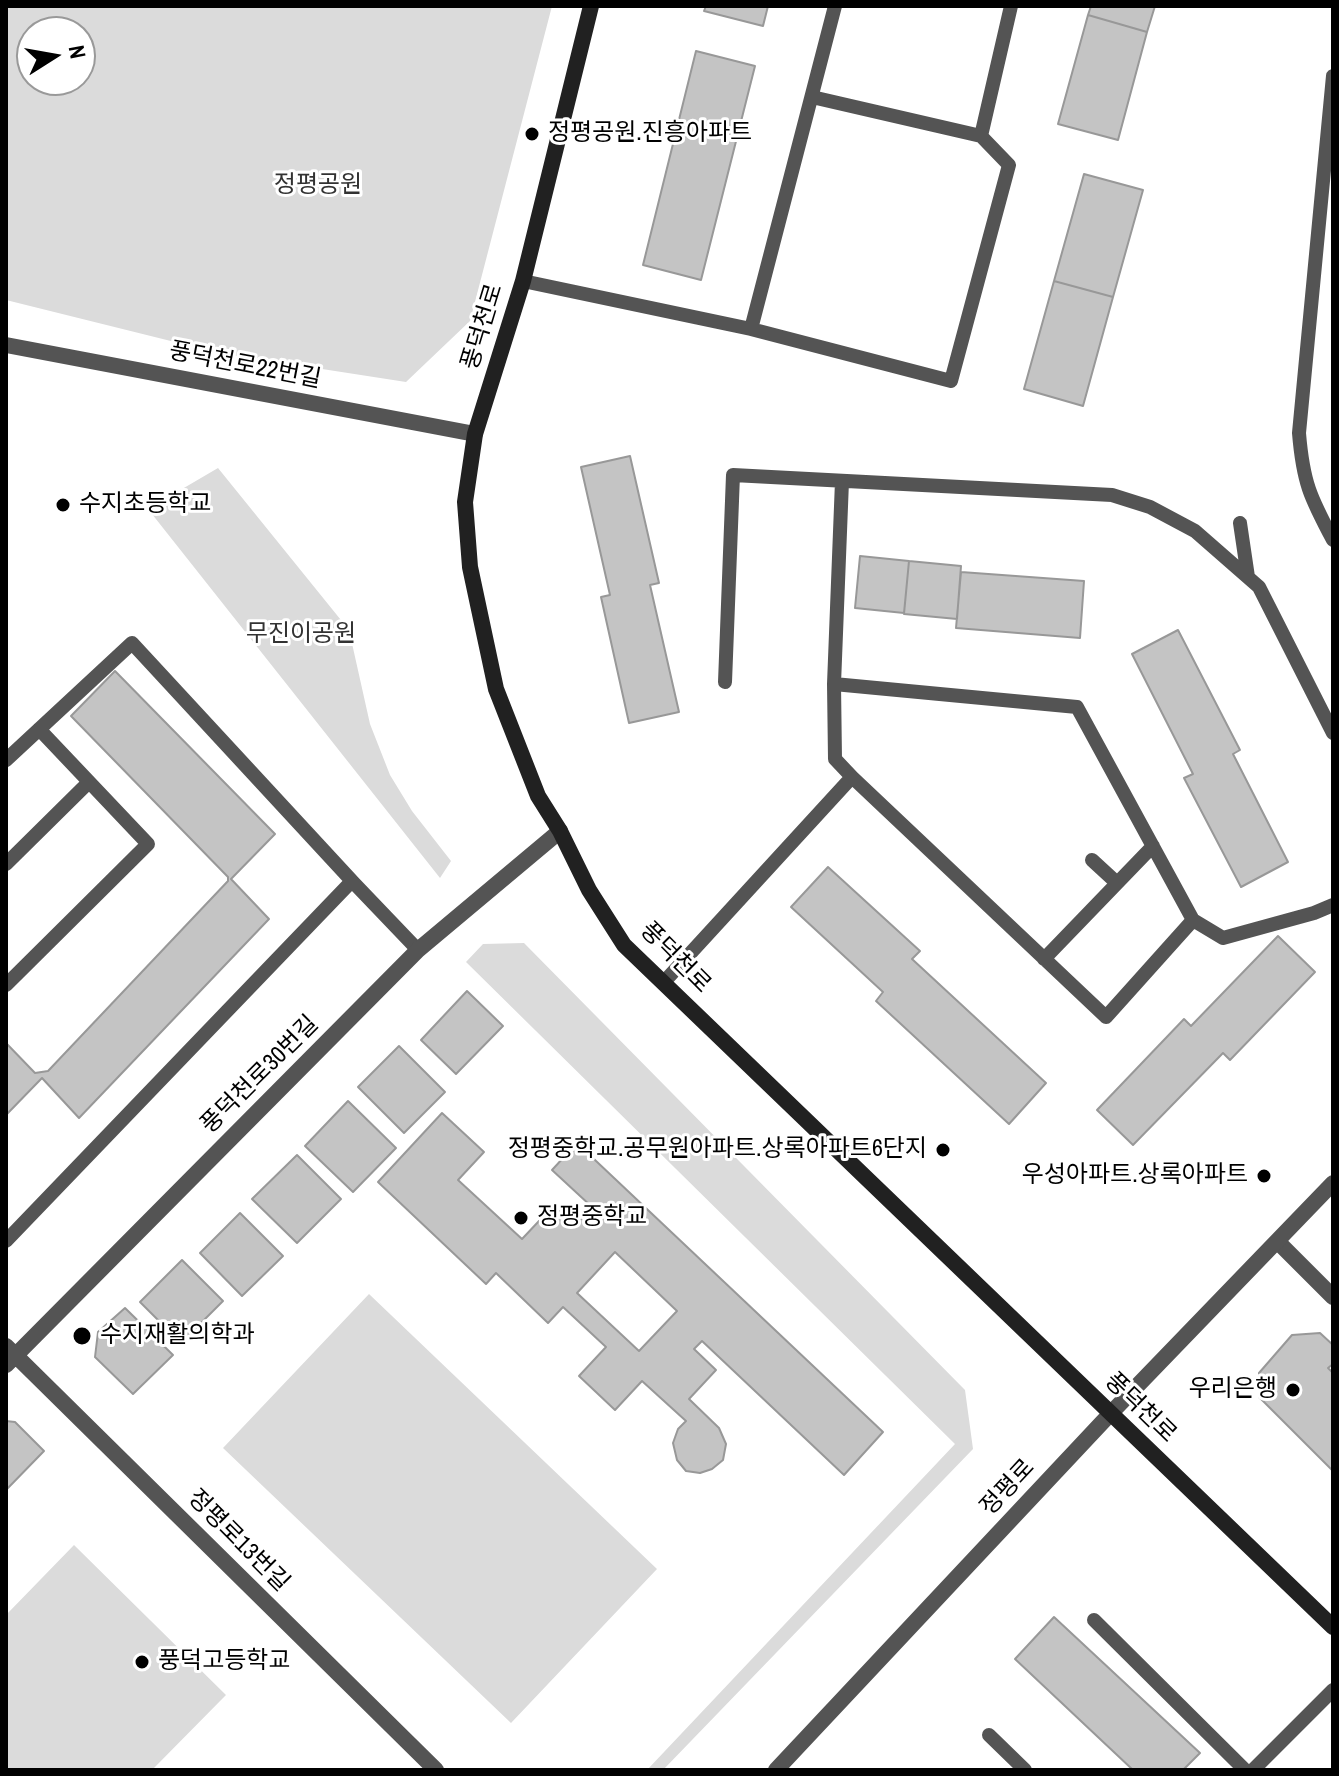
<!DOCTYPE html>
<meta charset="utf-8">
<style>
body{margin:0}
#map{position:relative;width:1339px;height:1776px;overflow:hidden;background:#fff;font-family:"Archivo Narrow",sans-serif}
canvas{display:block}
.frame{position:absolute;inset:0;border:8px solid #000;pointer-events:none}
.north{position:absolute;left:16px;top:16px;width:80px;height:80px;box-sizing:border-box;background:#fff;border:2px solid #999;border-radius:50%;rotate:79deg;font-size:22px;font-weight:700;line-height:32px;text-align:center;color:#000}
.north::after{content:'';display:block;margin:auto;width:28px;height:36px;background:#000;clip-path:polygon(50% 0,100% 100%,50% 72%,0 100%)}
</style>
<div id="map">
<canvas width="1339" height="1776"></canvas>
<div class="frame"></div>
<div class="north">N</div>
</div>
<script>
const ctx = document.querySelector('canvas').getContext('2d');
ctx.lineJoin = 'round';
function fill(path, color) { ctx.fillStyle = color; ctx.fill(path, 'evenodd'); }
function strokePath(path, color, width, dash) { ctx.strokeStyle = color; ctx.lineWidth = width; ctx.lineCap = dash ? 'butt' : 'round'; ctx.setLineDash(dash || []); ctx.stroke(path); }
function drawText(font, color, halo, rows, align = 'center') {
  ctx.font = font + ' "Archivo Narrow","Noto Sans KR",sans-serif'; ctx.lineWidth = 6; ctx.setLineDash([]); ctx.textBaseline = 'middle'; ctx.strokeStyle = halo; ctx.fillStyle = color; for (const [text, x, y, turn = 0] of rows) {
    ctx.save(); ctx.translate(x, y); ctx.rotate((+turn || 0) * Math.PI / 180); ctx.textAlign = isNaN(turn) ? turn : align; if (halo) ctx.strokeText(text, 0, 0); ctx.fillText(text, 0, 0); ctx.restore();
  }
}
fill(new Path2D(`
 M6 6H552L470 321 406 382 219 353 6 300ZM32 32H80V80H32Z
 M218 468 349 630 370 724 390 775 412 811 451 861 440 878 148 509Z
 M524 943 965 1390 973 1449 663 1770H647L955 1444 466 962 483 944Z
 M369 1294 657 1569 511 1723 223 1448Z
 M74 1545 226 1695 152 1770H6V1615Z`), '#dbdbdb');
const building = new Path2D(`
 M706 6H768L763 26 704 11Z
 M1091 6H1155L1147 32 1088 15Z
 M1088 15 1147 32 1118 140 1058 124Z
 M696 51 755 66 701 280 643 265Z
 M1084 174 1143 190 1113 297 1054 281Z
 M1054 281 1113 297 1083 406 1024 389Z
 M630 456 659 583 650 585 679 712 629 723 601 597 610 595 581 467Z
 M860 556 909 561 904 613 855 608Z
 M909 561 961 566 957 619 904 614Z
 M961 572 1084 581 1080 638 956 628Z
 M1178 630 1240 750 1233 754 1288 862 1241 887 1184 778 1193 774 1132 654Z
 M115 671 275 834 231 879 269 919 79 1118 42 1078 6 1115V1043L35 1073 48 1071 228 881V877L71 716Z
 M828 867 920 951 912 959 1046 1083 1009 1124 876 1001 883 992 791 907Z
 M1278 936 1315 972 1230 1060 1223 1053 1133 1145 1097 1110 1184 1019 1191 1026Z
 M467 991 503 1026 456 1074 421 1040Z
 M399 1046 445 1092 404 1133 358 1087Z
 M348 1101 396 1148 353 1192 305 1146Z
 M442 1113 484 1152 458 1180 522 1239 556 1203 577 1223 592 1207 552 1170 577 1143 883 1432 844 1475 702 1341 694 1349 716 1370 689 1399 719 1428 726 1444 723 1460 712 1469 700 1473 686 1471 677 1460 673 1443 678 1429 686 1421 642 1381 615 1410 579 1376 606 1347 563 1307 548 1323 496 1273 486 1284 378 1182ZM615 1252 677 1311 639 1351 577 1293Z
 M297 1155 341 1199 297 1243 252 1199Z
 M240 1213 283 1256 242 1296 200 1253Z
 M182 1260 223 1301 181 1343 140 1302Z
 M125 1308 173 1355 133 1394 95 1357 98 1332Z
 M1320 1333 1333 1345V1364L1328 1368 1333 1373V1471L1259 1397V1373L1292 1335Z
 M6 1421 15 1422 44 1451 6 1490Z
 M1054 1617 1200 1753 1183 1770H1133L1015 1659Z`);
fill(building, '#c4c4c4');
strokePath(building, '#989898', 2);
strokePath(new Path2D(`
 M1333 76 1299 433C1303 482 1310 497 1333 540
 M812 97 981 136
 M523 281 751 329 951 381 1009 165 981 136 1011 6
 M751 329 835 6
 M1240 523 1248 577
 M725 682 733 475 1112 495 1150 507 1195 531 1259 587 1333 733
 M834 684 842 481
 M6 760 132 643 352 881 6 1241
 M1092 860 1117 883
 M6 864 89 782
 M352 881 418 950
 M1193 920 1223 938 1314 913 1333 905
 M1044 959 1153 846
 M664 982 852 777 835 759 834 684 1077 707 1193 920 1106 1017 852 777
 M6 985 148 844 39 729
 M1094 1620 1245 1770
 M989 1735 1025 1770
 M1253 1770 1333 1690`), '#545454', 14);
strokePath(new Path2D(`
 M6 345 475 434
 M1278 1242 1333 1297
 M6 1346 436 1770
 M6 1365 418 950 560 831`), '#545454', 16);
strokePath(new Path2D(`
 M776 1770 1111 1413 1333 1183`), '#545454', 16);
strokePath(new Path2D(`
 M591 6 523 281 475 434 465 502 470 567 496 689 538 796 560 831 589 890 624 945 1333 1627`), '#212121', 16);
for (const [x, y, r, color] of [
 [532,134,8,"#000"],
 [63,505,8,"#000"],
 [943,1150,8,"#000"],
 [1264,1176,8,"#000"],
 [521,1218,8,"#000"],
 [82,1336,10,"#000"],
 [1293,1390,8,"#000"],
 [142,1662,8,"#000"]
]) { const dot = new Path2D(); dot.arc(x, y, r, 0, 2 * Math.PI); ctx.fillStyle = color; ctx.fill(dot); strokePath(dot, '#fff', 3); }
drawText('24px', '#000', '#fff', [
 ["정평공원.진흥아파트",548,134],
 ["수지초등학교",79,505],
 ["정평중학교.공무원아파트.상록아파트6단지",927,1150,"right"],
 ["우성아파트.상록아파트",1248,1176,"right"],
 ["정평중학교",537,1218],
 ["수지재활의학과",100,1336],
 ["우리은행",1277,1390,"right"],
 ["풍덕고등학교",158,1662]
], 'left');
drawText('24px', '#323232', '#fff', [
 ["정평공원",318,186],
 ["무진이공원",301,635]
]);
drawText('24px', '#000', '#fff', [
 ["풍덕천로",483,327,-73],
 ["풍덕천로22번길",245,366,11],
 ["풍덕천로",675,958,45],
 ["풍덕천로30번길",260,1075,-45],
 ["풍덕천로",1140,1408,44],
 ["정평로",1008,1488,-47],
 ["정평로13번길",238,1541,45]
]);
</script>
